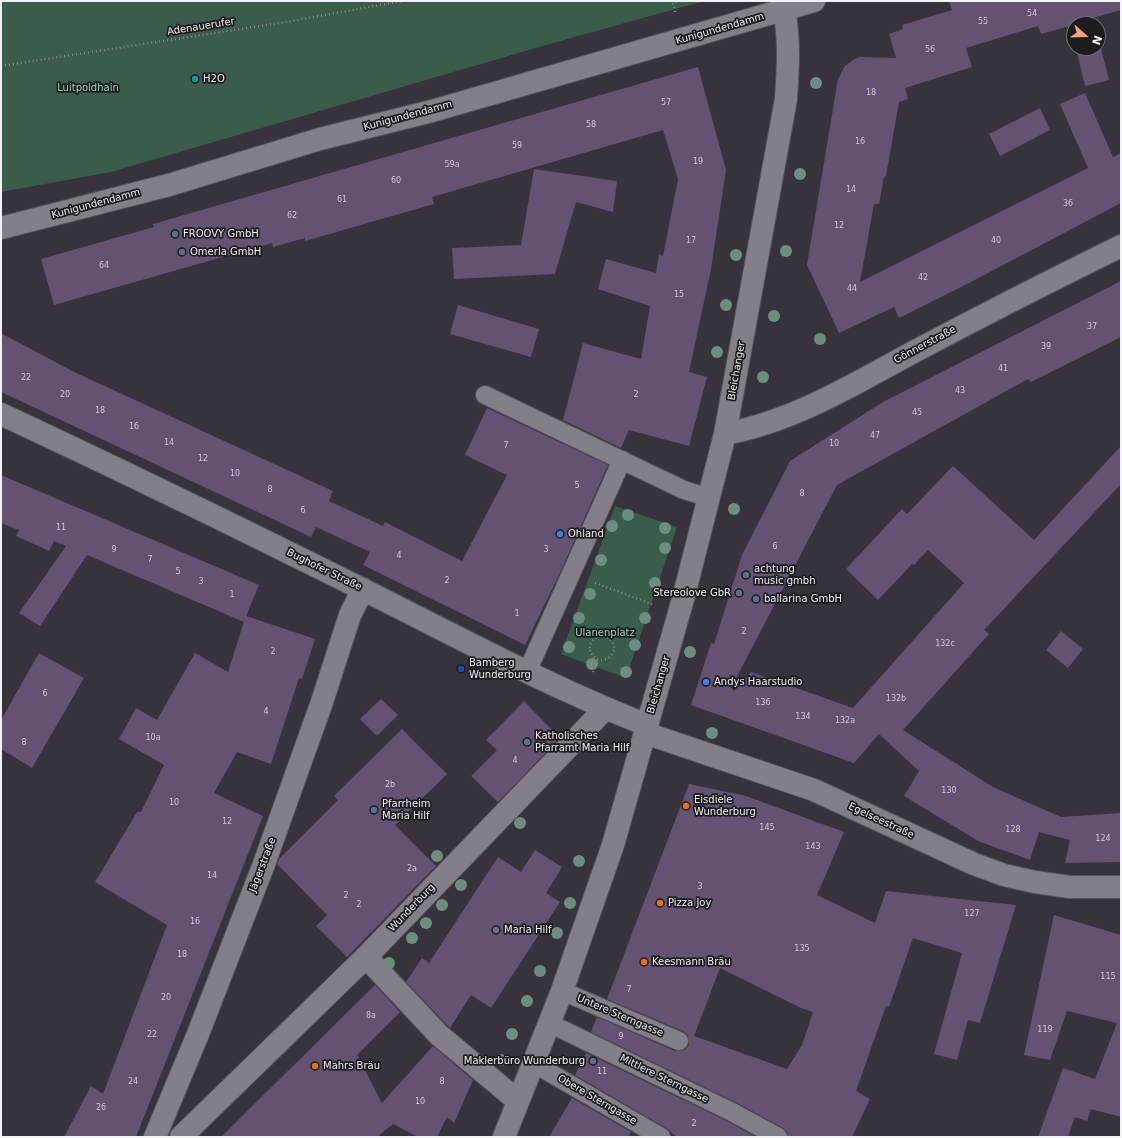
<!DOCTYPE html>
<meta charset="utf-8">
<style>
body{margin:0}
#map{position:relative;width:1122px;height:1138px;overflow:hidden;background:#37323b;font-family:"DejaVu Sans",sans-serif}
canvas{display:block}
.frame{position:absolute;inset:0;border:2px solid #f3f0f6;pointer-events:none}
.north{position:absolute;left:1066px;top:16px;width:40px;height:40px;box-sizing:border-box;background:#1d1b1f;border:1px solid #737075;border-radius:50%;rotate:110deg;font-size:11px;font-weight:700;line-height:16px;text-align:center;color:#f3f0f6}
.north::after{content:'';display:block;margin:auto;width:14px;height:18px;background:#f1a27b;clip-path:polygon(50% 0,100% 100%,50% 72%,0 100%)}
</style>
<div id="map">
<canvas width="1122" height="1138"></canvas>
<div class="frame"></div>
<div class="north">N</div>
</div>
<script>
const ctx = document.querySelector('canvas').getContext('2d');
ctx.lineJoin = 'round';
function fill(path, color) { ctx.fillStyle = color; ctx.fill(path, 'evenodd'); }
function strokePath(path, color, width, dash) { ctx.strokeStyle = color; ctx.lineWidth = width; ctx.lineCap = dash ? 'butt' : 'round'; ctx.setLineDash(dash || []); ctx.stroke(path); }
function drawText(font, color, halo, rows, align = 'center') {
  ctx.font = font + ' "DejaVu Sans",sans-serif'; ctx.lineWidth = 3.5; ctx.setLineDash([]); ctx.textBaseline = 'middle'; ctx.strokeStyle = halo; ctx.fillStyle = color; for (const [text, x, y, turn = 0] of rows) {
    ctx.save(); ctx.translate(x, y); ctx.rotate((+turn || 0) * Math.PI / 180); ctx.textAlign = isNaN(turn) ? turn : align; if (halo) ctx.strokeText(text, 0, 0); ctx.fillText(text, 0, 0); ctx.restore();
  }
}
fill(new Path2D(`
 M1 1H704L546 45 111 172 1 192Z
 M615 506 677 527 626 678 561 654Z`), '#3a5c4b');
fill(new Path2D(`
 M949 1H1121V10L1093 18 1095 24H1074V42L1070 26 1041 34 1038 26 966 48 972 67 905 88 908 99 899 102 886 176 884 177 879 204H874L860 282 1088 168 1060 104 1085 93 1113 157 1121 153V203L969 283 899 318 894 307 839 333 807 265 838 79 845 66 853 60 859 57 896 58 889 34 903 29 902 25 952 10Z
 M1098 37 1109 80 1085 86 1076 48H1098Z
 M698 67 726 170 711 269 689 372 707 377 689 446 629 430 621 448 563 420 583 343 641 359 650 306 598 289 606 259 656 273 659 254 663 256 678 179 663 130 432 197 434 204 305 241V238L273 247 272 243 54 305 41 259 154 227 153 224Z
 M1040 108 1050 130 1000 156 989 134Z
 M534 169 617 181 613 212 576 202 555 274 454 279 452 248 521 245Z
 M1121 281V337L1031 382 1028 379 837 485 731 688 734 691 751 672 853 708 964 583 928 550 914 565 912 564 878 600 846 569 902 509 907 514 953 466 1034 540 1121 446V484L984 630 989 634 903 730 993 787 1061 817 1121 813V862L1065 863 1070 840 1039 832 1030 860 978 841 904 796 919 771 879 734 854 763 691 705 711 643 714 644 742 555 790 461 883 402Z
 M458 305 539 329 531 357 450 334Z
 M1 333 72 371 333 491 329 501 383 526 385 522 462 561 507 475 465 455 487 408 608 465 560 573 525 645 363 565 370 552 316 527 311 537 1 392Z
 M1 475 259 585 246 616 315 639 302 679 299 678 271 764 237 752 214 793 263 816 136 1137H64L91 1086 103 1094 167 925 95 882 137 812H141L164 765 119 739 136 708 157 720 195 653 228 672 245 618 244 622 87 555 40 626 19 613 66 546 54 541 49 551 16 536 19 530 1 523Z
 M1061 631 1083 649 1068 668 1046 650Z
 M39 653 84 678 32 768 1 749V720Z
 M381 699 398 715 377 736 360 719Z
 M524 701 560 738 498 802 471 776 497 750 486 740Z
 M402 729 447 774 395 825 436 866 347 957 316 926 327 915 277 864 279 859 338 800 334 796Z
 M689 784 746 796 844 832 817 895 875 923 886 891 1016 905 980 1023 968 1020 957 1060 934 1054 962 953 913 938 889 1007 886 1006 856 1091 870 1099 852 1137H788L787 1132 783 1128 737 1103 591 1032 597 1017 675 1051 685 1050 689 1045 688 1035 683 1031 607 999ZM720 968 801 1008 813 1012 802 1045 787 1069 694 1036Z
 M535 850 562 867 546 893 560 902 491 1008 471 995 450 1028 406 982 422 958 429 963 498 857 521 872Z
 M1054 915 1121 935V1117L1091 1109 1087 1121 1075 1117 1068 1137H1038L1063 1068 1095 1079 1117 1023 1067 1011 1050 1060 1024 1055Z
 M375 985 400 1012 357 1055 382 1103 433 1046 473 1080 454 1123 447 1117 437 1137H418L393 1124 377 1137H221Z
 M586 1053 727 1121 756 1137H677L666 1128 575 1075Z
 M572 1098 631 1132 628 1137H549Z`), '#635271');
const service = new Path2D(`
 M485 395 684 490 710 498
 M527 672 622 460
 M562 991 679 1041
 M549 1023 732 1112 778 1137
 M533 1063 661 1137`);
const pedestrian = new Path2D(`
 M366 957 439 1035 518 1101
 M181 1137 366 957 605 709`);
const minor = new Path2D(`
 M1 414C123 471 244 530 364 590 458 637 550 687 647 725
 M725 434C796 421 859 381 921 348 987 313 1054 279 1121 246
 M645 733 814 790 974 864 1004 875 1035 882 1070 887H1121
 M155 1137 198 1034 264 864 322 702 350 615 363 589
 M504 1137 562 991 613 845 683 599 725 434 786 99C788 69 790 40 784 10`);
const tertiary = new Path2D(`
 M1 228 169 185 320 139 432 111 814 1`);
strokePath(service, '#555259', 20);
strokePath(pedestrian, '#555259', 24);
strokePath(minor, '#555259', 24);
strokePath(tertiary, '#555259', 24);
strokePath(new Path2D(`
 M675 12 673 3 678 1
 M1 66 292 21 402 1
 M595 583 652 604
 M590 648a12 12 0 1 1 24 0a12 12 0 1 1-24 0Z
 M593 672 597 660`), '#8d8991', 2.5, [1, 3]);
strokePath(service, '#847e89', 18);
strokePath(pedestrian, '#847e89', 22);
strokePath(minor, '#847e89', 22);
strokePath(tertiary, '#847e89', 22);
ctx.fillStyle = '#6c8e80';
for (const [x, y] of [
 [816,83],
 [800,174],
 [786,251],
 [736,255],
 [726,305],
 [774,316],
 [820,339],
 [717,352],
 [763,377],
 [734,509],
 [628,515],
 [612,526],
 [665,528],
 [665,548],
 [601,560],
 [655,583],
 [590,594],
 [579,618],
 [645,618],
 [635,645],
 [569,647],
 [690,652],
 [592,664],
 [626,672],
 [712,733],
 [520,823],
 [437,856],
 [579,861],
 [461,885],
 [570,903],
 [442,905],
 [426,923],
 [557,933],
 [412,938],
 [389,963],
 [540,971],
 [527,1001],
 [512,1034],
 [501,1060]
]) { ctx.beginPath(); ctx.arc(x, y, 6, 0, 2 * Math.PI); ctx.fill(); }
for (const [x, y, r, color] of [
 [195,79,4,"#0f9aa8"],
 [175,234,4,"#5c6f8a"],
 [182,252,4,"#5c6f8a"],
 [560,534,4,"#3f7fe0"],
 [746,575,4,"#5c6f8a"],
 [739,593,4,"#5c6f8a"],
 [756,599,4,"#5c6f8a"],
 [461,669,4,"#1a4fb4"],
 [706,682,4,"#3f7fe0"],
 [527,742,4,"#5c6f8a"],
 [686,806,4,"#e8710a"],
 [374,810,4,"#5c6f8a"],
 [660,903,4,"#e8710a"],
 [496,930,4,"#6b7280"],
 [644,962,4,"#e8710a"],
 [593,1061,4,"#5c6f8a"],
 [315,1066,4,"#e8710a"]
]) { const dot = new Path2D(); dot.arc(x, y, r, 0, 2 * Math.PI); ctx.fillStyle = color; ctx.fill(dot); strokePath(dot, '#1d1b1f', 1.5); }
drawText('8px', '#cfc8d5', null, [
 ["54",1032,14],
 ["55",983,22],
 ["56",930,50],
 ["18",871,93],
 ["57",666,103],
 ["58",591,125],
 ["16",860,142],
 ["59",517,146],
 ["19",698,162],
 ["59a",452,165],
 ["60",396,181],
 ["14",851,190],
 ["61",342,200],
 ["36",1068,204],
 ["62",292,216],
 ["12",839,226],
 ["17",691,241],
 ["40",996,241],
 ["64",104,266],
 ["42",923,278],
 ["44",852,289],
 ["15",679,295],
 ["37",1092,327],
 ["39",1046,347],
 ["41",1003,369],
 ["22",26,378],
 ["43",960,391],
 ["20",65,395],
 ["2",636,395],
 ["18",100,411],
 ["45",917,413],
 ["16",134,427],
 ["47",875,436],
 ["14",169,443],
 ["10",834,444],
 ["7",506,446],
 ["12",203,459],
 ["10",235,474],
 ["5",577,486],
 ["8",270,490],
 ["8",802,494],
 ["6",303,511],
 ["11",61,528],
 ["6",775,547],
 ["9",114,550],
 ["3",546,550],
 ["4",399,556],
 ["7",150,560],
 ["5",178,572],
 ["2",447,581],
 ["3",201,582],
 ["1",232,595],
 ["1",517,614],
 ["2",744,632],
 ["132c",945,644],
 ["2",273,652],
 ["6",45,694],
 ["132b",896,699],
 ["136",763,703],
 ["4",266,712],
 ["134",803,717],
 ["132a",845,721],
 ["10a",153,738],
 ["8",24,743],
 ["4",515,761],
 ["2b",390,785],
 ["130",949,791],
 ["10",174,803],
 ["12",227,822],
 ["145",767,828],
 ["128",1013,830],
 ["124",1103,839],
 ["143",813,847],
 ["2a",412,869],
 ["14",212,876],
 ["3",700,887],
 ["2",346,896],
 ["2",359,905],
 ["127",972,914],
 ["16",195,922],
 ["135",802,949],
 ["18",182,955],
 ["115",1108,977],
 ["7",629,990],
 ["20",166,998],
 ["8a",371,1016],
 ["119",1045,1030],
 ["22",152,1035],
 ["9",621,1037],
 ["11",602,1072],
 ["24",133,1082],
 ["8",442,1082],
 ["10",420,1102],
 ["26",101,1108],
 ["2",694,1124]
]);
drawText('10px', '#f3f0f6', '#1d1b1f', [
 ["Adenauerufer",201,27,-9],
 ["Kunigundendamm",720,29,-16],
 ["Kunigundendamm",408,116,-15],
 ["Kunigundendamm",96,204,-15],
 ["Gönnerstraße",925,345,-28],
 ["Bleichanger",737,371,-80],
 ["Bughofer Straße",324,570,26],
 ["Bleichanger",659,685,-74],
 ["Egelseestraße",881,821,25],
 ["Jägerstraße",263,865,-69],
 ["Wunderburg",412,908,-46],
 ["Untere Sterngasse",620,1016,23],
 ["Mittlere Sterngasse",664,1079,26],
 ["Obere Sterngasse",597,1100,30]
]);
drawText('10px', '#f3f0f6', '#1d1b1f', [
 ["H2O",203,79],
 ["FROOVY GmbH",183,234],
 ["Omerla GmbH",190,252],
 ["Ohland",568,534],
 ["achtung",754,569],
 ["music gmbh",754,581],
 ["Stereolove GbR",731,593,"right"],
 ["ballarina GmbH",764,599],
 ["Bamberg",469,663],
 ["Wunderburg",469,675],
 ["Andys Haarstudio",714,682],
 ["Katholisches",535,736],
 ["Pfarramt Maria Hilf",535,748],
 ["Eisdiele",694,800],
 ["Wunderburg",694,812],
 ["Pfarrheim",382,804],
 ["Maria Hilf",382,816],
 ["Pizza Joy",668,903],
 ["Maria Hilf",504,930],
 ["Keesmann Bräu",652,962],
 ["Maklerbüro Wunderburg",585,1061,"right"],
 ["Mahrs Bräu",323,1066]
], 'left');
drawText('10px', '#97dab8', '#1d1b1f', [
 ["Luitpoldhain",88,88],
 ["Ulanenplatz",605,633]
]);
</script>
